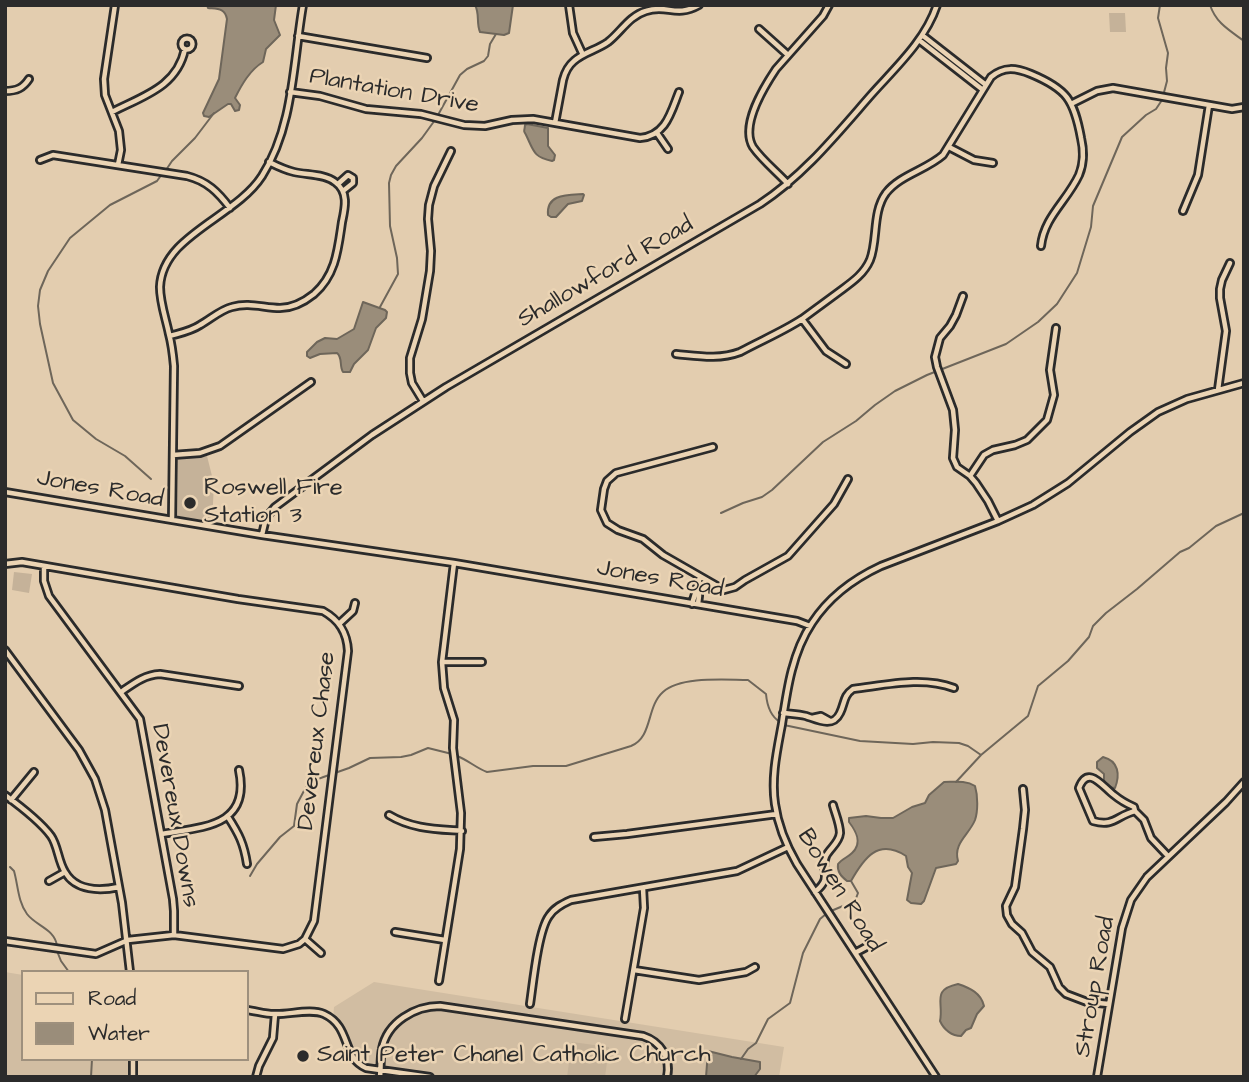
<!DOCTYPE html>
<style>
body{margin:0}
#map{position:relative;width:1249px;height:1082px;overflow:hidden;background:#e3cdaf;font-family:"Architects Daughter",sans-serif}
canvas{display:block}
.frame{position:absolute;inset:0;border:7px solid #2b2b2b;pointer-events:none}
.legend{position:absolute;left:21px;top:970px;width:228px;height:91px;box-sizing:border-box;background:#ebd4b4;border:2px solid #9e907d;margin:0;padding:9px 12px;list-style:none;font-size:21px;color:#2b2b2b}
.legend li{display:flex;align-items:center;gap:14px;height:35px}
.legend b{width:35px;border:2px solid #9e907d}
</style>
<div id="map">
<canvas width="1249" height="1082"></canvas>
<div class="frame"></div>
<ul class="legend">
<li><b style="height:9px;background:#ebd4b4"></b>Road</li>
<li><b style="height:19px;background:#9a8d7a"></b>Water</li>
</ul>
</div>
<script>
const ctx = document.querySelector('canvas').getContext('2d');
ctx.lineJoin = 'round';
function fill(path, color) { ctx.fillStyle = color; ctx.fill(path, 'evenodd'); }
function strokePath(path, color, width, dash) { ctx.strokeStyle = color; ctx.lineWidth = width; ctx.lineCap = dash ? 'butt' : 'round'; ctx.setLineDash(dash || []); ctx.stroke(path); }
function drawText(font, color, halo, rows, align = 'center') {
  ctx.font = font + ' "Architects Daughter",sans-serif'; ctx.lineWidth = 5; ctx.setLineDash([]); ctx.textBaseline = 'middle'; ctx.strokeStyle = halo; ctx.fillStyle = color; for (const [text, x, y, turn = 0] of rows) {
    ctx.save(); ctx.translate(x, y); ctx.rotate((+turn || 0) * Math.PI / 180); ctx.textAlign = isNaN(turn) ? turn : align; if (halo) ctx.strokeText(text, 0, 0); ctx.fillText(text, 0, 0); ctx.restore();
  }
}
fill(new Path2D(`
 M5 972 23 975V1059H132L130 1077H5Z
 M374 982 784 1047 779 1077H380V1071L359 1065 340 1027 333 1020 334 1007Z`), '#d1bda2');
fill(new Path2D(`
 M1109 13H1125L1126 32H1110Z
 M207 456 214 484 212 522 177 516 178 459Z
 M14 572 32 574 29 593 12 590Z
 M572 1042 609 1047 605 1077H567Z`), '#c5b299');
const water = new Path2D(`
 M207 5H276L274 20 280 35 266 49 263 62C250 70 242 84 235 98L240 105 239 110 235 111 231 104H228L209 117 204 116 203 113 219 79 227 19C225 8 218 9 208 8Z
 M475 5H513L509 33 504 35 480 32C476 23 480 14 475 5Z
 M527 124 548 128V146L555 155 554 160 552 161C534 157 534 152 527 137 523 128 524 135 525 125Z
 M583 194 584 195 582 201 568 204 556 217H551L548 215C546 194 567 195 583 194Z
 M363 302 385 310 387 312 386 318 376 328 368 350 354 364 350 372H343C339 366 343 358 337 353L320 354 310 358 307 356V352L317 342 325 338 337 339 354 329Z
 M1103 757C1119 761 1120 775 1115 788L1107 787 1104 780V774L1097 768V762Z
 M944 782C954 782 966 780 975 786 978 796 978 811 975 820 969 835 953 843 958 861L956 864 936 868 924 901 921 904 911 903 907 900 912 873 908 867 906 856C878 838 864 858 851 881H847C841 876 837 872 838 864 842 859 848 857 852 853 863 843 856 831 849 822V818L866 816 881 818H893L912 807 925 803 929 795Z
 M958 984C970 988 981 993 984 1006L977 1014 971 1028 966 1030 961 1036C952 1036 944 1030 940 1021 944 1002 931 990 958 984Z
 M708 1051 732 1057 760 1062V1069L754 1077H706Z`);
fill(water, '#9a8d7a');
strokePath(water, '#6e665a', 2);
strokePath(new Path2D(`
 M1210 5C1216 23 1229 30 1244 41
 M438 115 460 75 467 69 484 61 488 56 490 44 496 34
 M166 170 172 161 195 138 214 113
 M380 307 398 274 397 258 390 226 389 183 391 175 396 166 422 138 435 120
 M151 479 125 456 96 439 73 420 53 383 40 324 38 306 40 290 48 271 70 238 110 205 157 181 162 174
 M721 513 743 503 762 497 772 490 823 442 856 421 875 405 895 391 927 375 1006 344 1038 322 1057 304 1077 273 1091 227 1093 206 1122 137 1146 115 1156 109 1162 100 1167 81 1166 68 1168 53 1158 18 1160 5
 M784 725 860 741 913 744 933 742 959 743 968 746 981 755
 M457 756C468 760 476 768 487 772L533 766H566L631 746C653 737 646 707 663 692 681 676 725 680 748 680L766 694C767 705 770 716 780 722
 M956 782 981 755 1028 716 1038 686 1068 661 1089 637 1093 626 1106 613 1137 589 1180 552 1189 548 1216 526 1244 513
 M10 867 14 871C18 885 18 902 27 914 36 926 55 929 57 946
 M250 876 257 864 280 837 294 826 297 804 306 787 315 780 349 768 370 758 401 757 411 755 428 748 452 754
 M831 911 855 901 858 893 851 881
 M57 951 61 961 69 972
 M741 1059 748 1049 756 1043 768 1019 790 1003 803 953 820 919 826 914
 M91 1077 92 1059`), '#6e665a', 2);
const minor = new Path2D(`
 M115 5 104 79 105 95 119 131 121 150 118 165
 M569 5 573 33 583 55
 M759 29 788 55
 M922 35 986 85
 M298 36 427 58
 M181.5 44a5.5 5.5 0 1 1 11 0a5.5 5.5 0 1 1-11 0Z
 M919 40 983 90
 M5 91C17 91 23 88 29 79
 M290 92 320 96 366 109 421 114 464 125 485 126 512 120 533 119 640 138C666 136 671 112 679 92
 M1071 104 1097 91 1113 88 1232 109 1244 107
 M112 112C143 96 177 87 185 49
 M555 123 563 80C565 72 568 66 574 61 584 52 597 50 608 42 621 32 629 16 646 11 667 4 676 18 699 5
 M657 133 668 149
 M949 147 974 160 993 163
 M40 160 53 155 187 176C207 181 218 192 230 208
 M338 184 348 175 353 178V183L343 191
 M788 184C777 172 762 160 753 147 740 125 764 87 776 69L823 16 829 5
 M1183 211 1198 175 1209 105
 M963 296 956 315 950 326 940 338 935 357 937 367 953 410 955 430 953 458 957 467 970 476 976 483 988 501 998 521
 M802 319 826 351 846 364
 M170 336C180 333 191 331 200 325 211 319 220 310 232 307 249 302 264 308 280 308 293 308 304 302 314 294 336 275 338 249 342 222 345 208 349 192 335 182 325 174 307 175 294 172 285 170 277 166 269 162
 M676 354C698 356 719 360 740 352 760 341 782 332 802 319 813 311 825 302 836 294 849 284 863 276 870 260 878 240 872 212 886 193 900 175 926 170 943 155L991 77C1004 66 1016 68 1031 74 1067 89 1074 100 1081 138 1084 151 1084 163 1079 175 1067 201 1044 217 1041 246
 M1218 390 1226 331 1220 298V289L1222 280 1230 263
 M423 401 412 383 410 373V358L422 319 430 271 431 251 428 219 429 205 434 186 451 151
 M713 447 616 473 607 481 604 489 601 510 607 523 618 530 643 539 663 555 724 590 735 587 745 580 788 556 834 504 848 479
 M173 455 200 453 220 446 311 382
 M970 476 984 455 993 450 1015 445 1027 440 1047 420 1054 395 1050 370 1056 328
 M5 492 262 535 454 563 797 621 810 626
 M172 520 174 366C173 355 172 345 169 334 166 319 160 303 160 287 162 235 235 218 262 176 294 126 293 62 303 5
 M262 535 266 518 275 507 372 435 446 387 760 204C804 175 836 135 871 95 895 68 925 41 937 5
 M5 564 22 562 238 599 323 611C339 620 347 632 348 651L314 921 305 939 299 944 283 949 174 935 128 940 96 954 5 941
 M44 566V581L49 596 140 719 173 899 174 911V935
 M692 604 700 577
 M698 604 699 596 698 585
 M339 624 353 611 355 603
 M5 650 79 750 95 779 105 810 122 903 130 972
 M442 662H482
 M121 692C134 683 144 675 160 674L239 686
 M783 713C791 714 798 714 806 716 818 720 833 728 840 713 845 703 843 696 853 689 886 685 922 676 954 688
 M812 718 821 716 830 721
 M1023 789 1025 810 1023 829 1015 887 1006 906 1007 915 1012 924 1022 933 1032 952 1050 967 1059 987 1066 994 1087 1002 1109 1004
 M5 795C20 806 40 821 51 836 58 846 58 861 65 872 76 891 100 891 119 887
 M11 800 34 772
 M1135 811C1116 816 1114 827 1093 821L1079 788C1088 764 1103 787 1114 795 1120 800 1127 804 1134 807L1135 811 1144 820 1151 838 1168 856
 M389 815C412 829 436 829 462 831
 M228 817C239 834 244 844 247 864
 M162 834C202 827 251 827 239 770
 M594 837 627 834 777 814
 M49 881 65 872
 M815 892C834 876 819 873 826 856 830 848 839 843 840 833 840 824 835 813 833 805
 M395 932 445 940
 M305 939 321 953
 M855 953 868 946
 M634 970 699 980 746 972 755 967
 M439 981 460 849 461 813 453 748 454 720 444 688 442 662 454 563
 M530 1004C533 984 538 931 549 916 554 908 562 904 571 900L737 871 788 847
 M247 1010C256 1011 265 1014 274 1014 288 1015 311 1008 324 1014 352 1027 341 1057 366 1068L430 1077
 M625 1019 644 908 643 888
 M133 1077V1059
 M256 1077 259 1066 273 1038 275 1014
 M380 1077C381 1068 380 1058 382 1049 387 1022 415 1006 440 1006L643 1036C661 1042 671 1058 667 1077
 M936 1077 797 864C786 845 778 826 775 804 771 777 777 751 782 724 787 690 792 653 812 623 829 597 853 579 881 566L998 521 1033 505 1068 483 1130 432 1158 412 1187 399 1244 383
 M1097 1077 1122 928 1131 900 1147 877 1226 802 1244 782`);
strokePath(minor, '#2b2b2b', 10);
strokePath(minor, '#ebd4b4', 4.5);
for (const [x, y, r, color] of [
 [190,503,7,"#2b2b2b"],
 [303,1056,7,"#2b2b2b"]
]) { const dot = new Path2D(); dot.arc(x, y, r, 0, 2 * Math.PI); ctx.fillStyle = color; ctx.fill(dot); strokePath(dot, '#ebd4b4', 2.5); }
drawText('24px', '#2b2b2b', '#ebd4b4', [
 ["Plantation Drive",394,92,10],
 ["Shallowford Road",606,273,-30],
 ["Jones Road",100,490,10],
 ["Jones Road",660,580,10],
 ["Devereux Chase",318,741,-83],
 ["Devereux Downs",174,816,80],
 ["Bowen Road",839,891,58],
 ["Stroup Road",1096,987,-80]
]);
drawText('24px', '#2b2b2b', '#ebd4b4', [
 ["Roswell Fire",204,489],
 ["Station 3",204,517],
 ["Saint Peter Chanel Catholic Church",317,1056]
], 'left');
</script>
